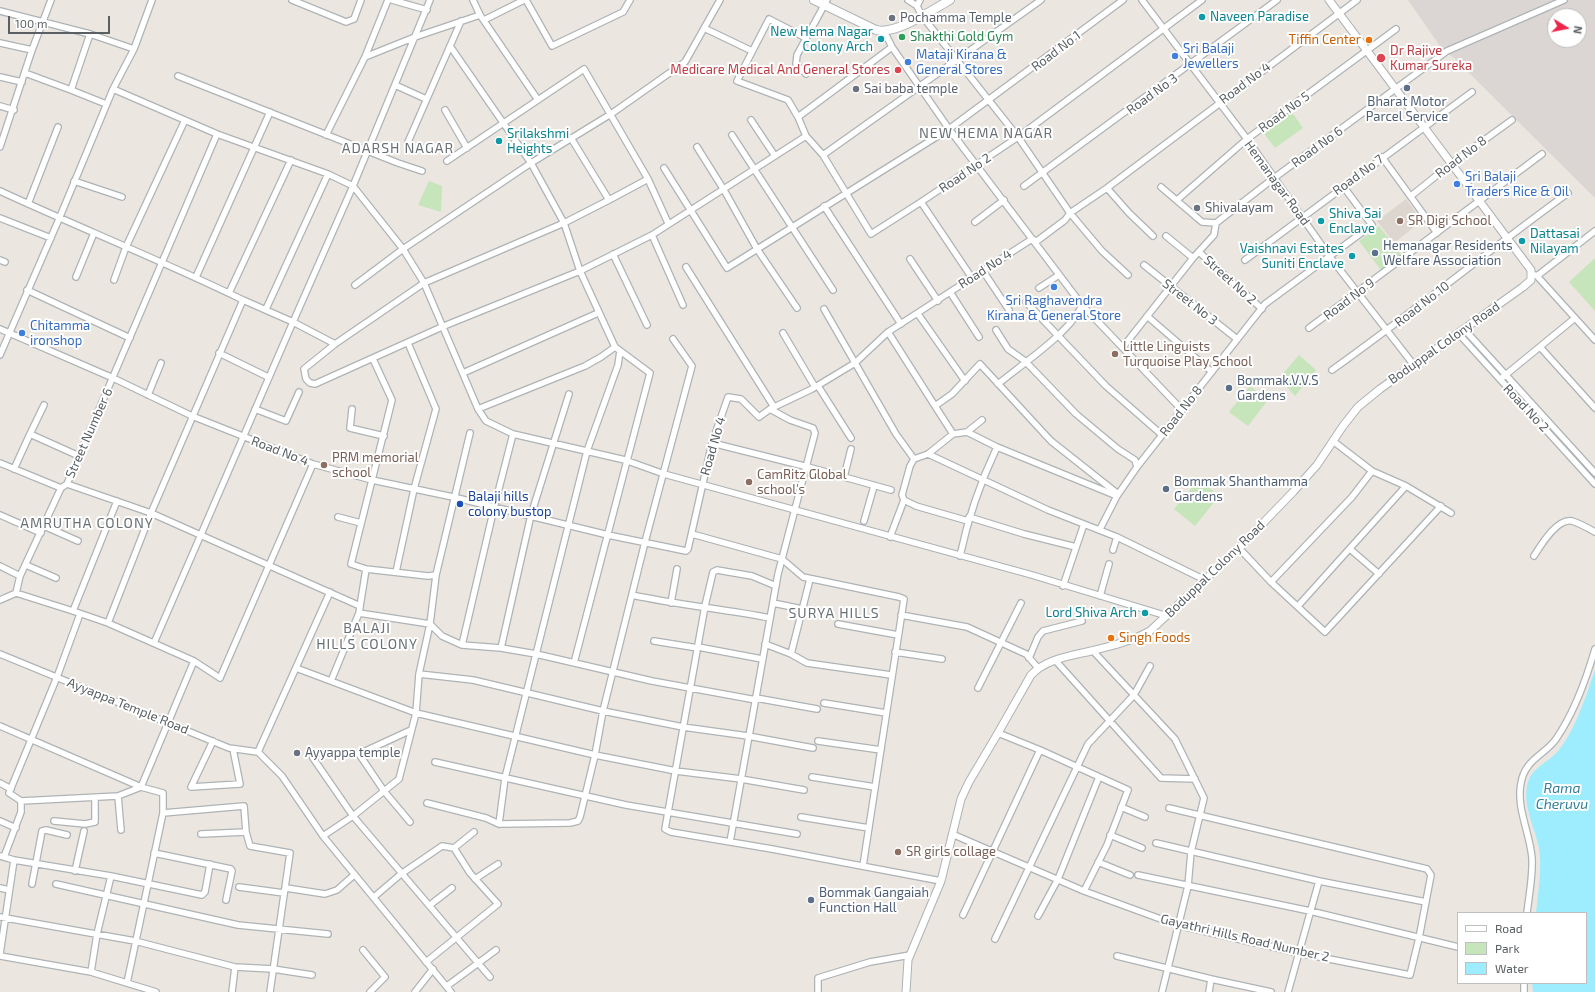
<!DOCTYPE html>
<style>
body{margin:0}
#map{position:relative;width:1595px;height:992px;overflow:hidden;background:#ece6e0;font-family:"Exo 2",sans-serif}
canvas{display:block}
.legend{position:absolute;left:1457px;top:912px;width:130px;height:72px;box-sizing:border-box;background:#fff;border:1px solid #bdbfc0;margin:0;padding:5px 7px;list-style:none;font-size:12px;color:#595f62}
.legend li{display:flex;align-items:center;gap:8px;height:20px}
.legend b{width:20px;border:1px solid #bdbfc0}
.north{position:absolute;left:1547px;top:8px;width:40px;height:40px;box-sizing:border-box;background:#fff;border:1px solid #bdbfc0;border-radius:50%;rotate:100deg;font-size:11px;font-weight:700;line-height:16px;text-align:center;color:#595f62}
.north::after{content:'';display:block;margin:auto;width:14px;height:18px;background:#ed2549;clip-path:polygon(50% 0,100% 100%,50% 72%,0 100%)}
.scale{position:absolute;left:8px;top:16px;width:102px;height:18px;box-sizing:border-box;border:2px solid #595f62;border-top:0;padding-left:5px;font-size:12px;line-height:14px;white-space:nowrap;color:#595f62;-webkit-text-stroke:3px #fff;paint-order:stroke}
</style>
<div id="map">
<canvas width="1595" height="992"></canvas>
<ul class="legend">
<li><b style="height:5px;background:#fff"></b>Road</li>
<li><b style="height:11px;background:#c6e5bb"></b>Park</li>
<li><b style="height:11px;background:#9dedff"></b>Water</li>
</ul>
<div class="north">N</div>
<div class="scale">100 m</div>
</div>
<script>
const ctx = document.querySelector('canvas').getContext('2d');
ctx.lineJoin = 'round';
function fill(path, color) { ctx.fillStyle = color; ctx.fill(path, 'evenodd'); }
function strokePath(path, color, width, dash) { ctx.strokeStyle = color; ctx.lineWidth = width; ctx.lineCap = dash ? 'butt' : 'round'; ctx.setLineDash(dash || []); ctx.stroke(path); }
function drawText(font, color, halo, rows, align = 'center') {
  ctx.font = font + ' "Exo 2",sans-serif'; ctx.lineWidth = 4; ctx.setLineDash([]); ctx.textBaseline = 'middle'; ctx.strokeStyle = halo; ctx.fillStyle = color; for (const [text, x, y, turn = 0] of rows) {
    ctx.save(); ctx.translate(x, y); ctx.rotate((+turn || 0) * Math.PI / 180); ctx.textAlign = isNaN(turn) ? turn : align; if (halo) ctx.strokeText(text, 0, 0); ctx.fillText(text, 0, 0); ctx.restore();
  }
}
fill(new Path2D(`
 M1408 0H1595V198L1454 58 1442 49ZM1555 16H1579V40H1555Z`), '#dbd6d3');
fill(new Path2D(`
 M1406 199 1422 221 1394 243 1377 221Z`), '#ddd6cf');
fill(new Path2D(`
 M1291 111 1303 128 1275 148 1263 132Z
 M429 181 442 186 441 212 418 205Z
 M1379 226 1401 255 1381 270 1359 241Z
 M1595 258V311L1569 282Z
 M1299 355 1316 370 1295 396 1279 378Z
 M1250 386 1268 400 1248 426 1229 412Z
 M1199 479 1219 496 1195 526 1174 509Z`), '#c6e5bb');
fill(new Path2D(`
 M1595 670V992H1533L1532 983H1586V913H1536C1538 894 1541 874 1540 855 1538 831 1518 802 1530 777 1536 766 1551 760 1559 750 1576 728 1586 696 1595 670Z`), '#9dedff');
const minor = new Path2D(`
 M292 0 346 22 354 19 361 0
 M392 0 427 10
 M473 0 480 15 538 100
 M526 0 552 46 623 12 630 0
 M908 0 917 6
 M920 0 917 6 922 16 1018 137 1070 213 1102 251 1128 275
 M1142 0 1247 139 1330 257 1413 364
 M0 11 90 34 134 49
 M484 20 524 0
 M704 28 752 51
 M884 31 892 47 949 129 1123 0
 M90 34 71 90 106 104
 M806 38 769 19 737 81 788 100 798 117 806 136 823 155 871 234 921 202 1018 137 1202 0
 M0 43 32 50
 M450 46 531 163 564 223 580 271 615 347 650 373 574 663
 M365 57 415 37 480 15
 M25 73 71 90
 M806 74 796 64 797 55 827 0
 M178 76 398 163 422 171
 M0 77 22 82
 M395 85 426 99
 M113 89 217 134 328 174 353 186 403 249 424 283 478 409 486 421 513 434 494 508 462 645
 M0 106 14 110
 M445 110 467 148
 M798 117 892 47
 M751 120 775 156
 M326 135 365 57 388 0
 M732 135 833 290
 M571 138 609 200 648 179 668 223
 M408 142 461 21
 M0 147 32 50 51 0
 M697 147 724 190 757 249 797 308
 M823 155 1041 0
 M1382 157 1437 233
 M447 161 584 69 648 179
 M664 168 727 268 949 129 1082 305 1182 410
 M74 181 122 197
 M1024 186 1277 0
 M1161 187 1202 222 1216 223
 M1107 188 1129 213 1153 236
 M0 191C80 228 163 261 243 300L151 513 108 623 73 611
 M1411 196 1451 164 1512 120
 M609 200 564 223 424 283 335 344 304 369 306 379 310 383 315 384 444 326 580 271 652 235 806 136
 M1177 200 1247 139 1396 29
 M921 202 972 278
 M28 204 58 127
 M824 206 901 324
 M0 218 51 238
 M975 222 1004 200
 M652 235 683 305
 M1166 236 1193 258
 M1199 252 1262 309
 M613 254 647 325
 M910 259 938 301
 M0 260 5 262
 M1245 260 1472 92
 M1144 265 1237 339
 M686 267 774 407
 M983 271 1009 310
 M1535 275 1537 276 1595 231
 M1537 276 1595 340
 M76 277 94 233
 M196 277 270 112
 M114 280 126 247 185 120
 M355 285 403 249 531 163 611 114 685 62 720 0
 M1039 288 1059 275
 M27 290 130 338
 M950 292 979 337
 M229 293 291 160
 M243 300 293 322 353 186 430 0
 M1026 302 1106 386 1162 435
 M266 309 328 174
 M824 309 896 434 914 459
 M918 314 965 381
 M1147 316 1212 372
 M1309 328 1542 154
 M0 329 113 378 192 416 313 464 372 480 453 497 608 535 686 551 688 549 712 443 728 397 741 399 759 417 770 409 812 389 855 363 888 332 1032 239 1037 241 1065 220 1070 213 1107 188 1357 0
 M1464 329 1595 473
 M996 330 1008 349 1025 361 1076 414 1118 449 1135 460 1137 467
 M888 332 935 406
 M783 333 815 387
 M1458 333 1595 484
 M1123 347 1193 258 1214 235 1216 223 1274 178 1447 51 1564 0
 M1540 347 1595 408
 M219 353 268 377
 M0 355 59 219 113 89 134 49 152 0
 M373 359 392 400 351 564 366 569 428 576 436 575
 M1332 370C1412 313 1488 251 1568 193
 M463 373 598 313
 M1503 377 1575 318
 M998 384C1021 365 1072 331 1082 305
 M818 386 851 438
 M148 395 161 363
 M255 409 286 421 299 392
 M352 409 350 428 384 436
 M478 409 585 366 601 357 615 347
 M967 432 997 447 1117 496 1137 467 1265 304 1372 225 1343 186
 M30 434 44 405
 M513 434 625 460 664 474 1032 575 1167 616
 M953 434 935 406 952 394 980 364 1051 441 1118 494
 M1333 441 1372 471
 M712 443 808 467 891 490
 M928 454 1048 510 1117 537 1205 580
 M0 463 61 488
 M14 469 30 434 79 456
 M844 477 851 449
 M67 484 151 513 360 606
 M1406 486 1451 513
 M904 500 916 506 968 521
 M0 515 41 533
 M338 517 361 523
 M969 517 1024 534 1076 547
 M864 521 874 486
 M44 526 78 541
 M1100 529 1117 496
 M692 534 782 559 803 577 899 597 904 599 863 866
 M890 537 904 500 902 495 910 466 914 459 928 454 953 434 967 432 982 420
 M1239 548 1271 582 1325 632 1441 506
 M1350 549 1379 574
 M1113 550 1117 537
 M960 556C968 518 980 483 997 447
 M1534 556C1541 545 1557 518 1572 521 1579 523 1588 528 1595 532
 M26 565 56 578
 M0 566 20 576
 M396 572 414 489 436 409 408 343
 M1271 582 1352 497 1372 471 1406 486 1298 606
 M776 586 752 576 717 570 713 572 705 606 665 829 671 832 772 849 941 881
 M1063 586 1084 524
 M16 593 73 611 117 501
 M632 595C678 605 724 609 770 618
 M1100 596 1109 564
 M0 600 16 593 20 576 61 488 67 484 217 134
 M671 603 677 569
 M773 603 802 609
 M359 613 430 624 442 636 462 645 501 648 536 654 652 681 756 700
 M901 615 967 627 1026 654 1038 668
 M108 623 194 661 220 678 313 464
 M838 624 898 635
 M654 641 698 648
 M154 643 293 322 335 344
 M765 644 791 654 807 663 891 675
 M698 647 762 659
 M501 648 531 515 569 394
 M1093 651 1175 739 1204 798 1191 852 1188 886 1162 992
 M895 652 942 659
 M0 654 229 748 258 752
 M791 654 810 579
 M1029 658 1038 637 1043 631 1082 621
 M1055 660 1161 778 1195 779
 M296 668 416 713 595 755 676 771 741 779 804 790
 M419 674 473 680 603 711 683 727 748 736 813 748
 M331 681 359 613 366 569
 M978 688 1021 603
 M756 698 817 709
 M824 703 886 713
 M0 726 141 787
 M998 733 1040 750 1128 790 1107 845 1084 891
 M213 741 191 787 240 784 233 749
 M818 741 881 750
 M258 752 282 776 323 836 451 992
 M258 752 330 592
 M313 758 353 816 490 977
 M435 762 626 805 797 834
 M812 777 875 787
 M0 783 11 789
 M118 796 121 830
 M21 801 118 796 141 787
 M427 803 486 818 499 824 505 778 587 451 618 365 620 351
 M1121 807 1145 817
 M163 813 244 806 246 832 250 846 290 853 270 992
 M801 817 869 828
 M0 821 16 828
 M54 821 85 824 95 822V798
 M410 822 384 791 359 754 411 730
 M499 824 570 823 578 821 580 817 595 755 603 711 645 542 692 366 673 339
 M201 834 246 832
 M952 834 1084 891 1177 925 1299 953 1410 975 1419 938 1431 875 1427 869 1169 808
 M1110 835 1142 848
 M323 836 353 816 399 779 416 713 419 674 430 624 436 575 470 433
 M730 842 778 574 815 433 813 428 790 420 770 409
 M1156 843 1319 881 1426 902
 M454 848 474 832
 M154 853 231 869 232 871 226 900
 M0 856 14 860 111 876 202 895 205 892 210 864
 M4 857 21 812V801L9 793 57 677 80 614
 M1098 862 1130 875
 M75 871 84 831
 M1138 875 1310 911 1458 947
 M475 879 498 864
 M32 884 42 831 46 830 67 835
 M56 884 238 925 328 934
 M239 887 284 893
 M0 888 9 890
 M286 888 325 894 337 890 354 875
 M374 897 401 874 442 846 454 848 470 873 498 904 426 962
 M430 905 452 888
 M1527 913C1529 895 1533 876 1532 858 1530 833 1516 808 1521 783 1525 759 1545 755 1556 739 1574 713 1586 680 1595 649
 M963 915 1040 750
 M1038 916 1058 879 1099 777
 M0 917 135 941 235 967 273 969 312 975
 M995 939 1088 744 1134 695 1150 666
 M363 950 385 977 370 992
 M0 954 14 860
 M0 956 91 972 156 992
 M1117 956 1211 979
 M91 972 97 934 111 876
 M127 983 163 813V793L141 787 194 661
 M1524 983V992
 M447 986 496 950
 M232 992 235 967
 M415 992 433 969
 M818 992V978L870 962 910 955
 M1209 992 1211 979 1271 992
 M1288 992 1319 881`);
const tertiary = new Path2D(`
 M906 992 908 960 941 881 961 799 969 782 998 733 1031 675C1046 659 1070 656 1091 651 1111 646 1132 641 1150 631L1239 548 1293 492 1317 465 1343 426 1358 407 1380 389 1523 287 1531 280V270L1329 0`);
const secondary = new Path2D(`
 M814 0 876 30C896 35 932 10 950 0`);
strokePath(minor, '#aeb3b6', 8);
strokePath(tertiary, '#aeb3b6', 9);
strokePath(secondary, '#adb3b6', 10);
strokePath(minor, '#fff', 5.5);
strokePath(tertiary, '#fff', 7);
strokePath(secondary, '#fff', 8);
for (const [x, y, r, color] of [
 [1202,17,4,"#0f9aa8"],
 [892,18,4,"#6b7280"],
 [902,37,4,"#2e9e5b"],
 [881,39,4,"#0f9aa8"],
 [1369,40,4,"#e8710a"],
 [1175,56,4,"#3f7fe0"],
 [1381,58,5,"#e0444e"],
 [908,62,4,"#3f7fe0"],
 [898,70,4,"#e0444e"],
 [1407,88,4,"#5c6f8a"],
 [856,89,4,"#6b7280"],
 [499,141,4,"#0f9aa8"],
 [1457,184,4,"#3f7fe0"],
 [1197,208,4,"#6b7280"],
 [1321,221,4,"#0f9aa8"],
 [1400,221,4,"#8d6e63"],
 [1522,241,4,"#0f9aa8"],
 [1375,253,4,"#5c6f8a"],
 [1352,256,4,"#0f9aa8"],
 [1054,287,4,"#3f7fe0"],
 [22,333,4,"#3f7fe0"],
 [1115,354,4,"#8d6e63"],
 [1229,388,4,"#5c6f8a"],
 [324,465,4,"#8d6e63"],
 [749,482,4,"#8d6e63"],
 [1166,489,4,"#5c6f8a"],
 [460,504,4,"#1a4fb4"],
 [1145,613,4,"#0f9aa8"],
 [1111,638,4,"#e8710a"],
 [297,753,4,"#6b7280"],
 [898,852,4,"#8d6e63"],
 [811,900,4,"#5c6f8a"]
]) { const dot = new Path2D(); dot.arc(x, y, r, 0, 2 * Math.PI); ctx.fillStyle = color; ctx.fill(dot); strokePath(dot, '#fff', 1.5); }
drawText('13px', '#0d838f', '#fff', [
 ["Naveen Paradise",1210,17],
 ["New Hema Nagar",873,32,"right"],
 ["Colony Arch",873,47,"right"],
 ["Srilakshmi",507,134],
 ["Heights",507,149],
 ["Shiva Sai",1329,214],
 ["Enclave",1329,229],
 ["Dattasai",1530,234],
 ["Nilayam",1530,249],
 ["Vaishnavi Estates",1344,249,"right"],
 ["Suniti Enclave",1344,264,"right"],
 ["Lord Shiva Arch",1137,613,"right"]
], 'left');
drawText('13px', '#5b616d', '#fff', [
 ["Pochamma Temple",900,18],
 ["Sai baba temple",864,89],
 ["Shivalayam",1205,208],
 ["Ayyappa temple",305,753]
], 'left');
drawText('13px', '#27864d', '#fff', [
 ["Shakthi Gold Gym",910,37]
], 'left');
drawText('13px', '#c56008', '#fff', [
 ["Tiffin Center",1361,40],
 ["Singh Foods",1119,638,"left"]
], 'right');
drawText('13px', '#366cbe', '#fff', [
 ["Sri Balaji",1183,49],
 ["Jewellers",1183,64],
 ["Mataji Kirana &",916,55],
 ["General Stores",916,70],
 ["Sri Balaji",1465,177],
 ["Traders Rice & Oil",1465,192],
 ["Sri Raghavendra",1054,301,"center"],
 ["Kirana & General Store",1054,316,"center"],
 ["Chitamma",30,326],
 ["ironshop",30,341]
], 'left');
drawText('13px', '#595f62', '#fff', [
 ["Road No 1",1056,51,-37],
 ["Road No 4",1245,83,-37],
 ["Road No 3",1152,94,-36],
 ["Road No 5",1284,112,-36],
 ["Road No 6",1317,147,-36],
 ["Road No 8",1461,157,-37],
 ["Road No 2",965,173,-34],
 ["Road No 7",1358,175,-36],
 ["Hemanagar Road",1277,183,54],
 ["Road No 4",985,269,-33],
 ["Street No 2",1230,280,42],
 ["Road No 9",1349,299,-37],
 ["Street No 3",1190,302,38],
 ["Road No 10",1422,304,-38],
 ["Boduppal Colony Road",1444,343,-35],
 ["Road No 2",1526,408,47],
 ["Road No 8",1181,411,-52],
 ["Street Number 6",89,433,-66],
 ["Road No 4",713,446,-74],
 ["Road No 4",280,451,21],
 ["Boduppal Colony Road",1215,569,-44],
 ["Ayyappa Temple Road",128,706,22],
 ["Gayathri Hills Road Number 2",1245,938,13]
]);
drawText('13px', '#be3a42', '#fff', [
 ["Dr Rajive",1390,51],
 ["Kumar Sureka",1390,66],
 ["Medicare Medical And General Stores",890,70,"right"]
], 'left');
drawText('13px', '#4e5e75', '#fff', [
 ["Bharat Motor",1407,102,"center"],
 ["Parcel Service",1407,117,"center"],
 ["Hemanagar Residents",1383,246],
 ["Welfare Association",1383,261],
 ["Bommak.V.V.S",1237,381],
 ["Gardens",1237,396],
 ["Bommak Shanthamma",1174,482],
 ["Gardens",1174,497],
 ["Bommak Gangaiah",819,893],
 ["Function Hall",819,908]
], 'left');
drawText('13px', '#785e54', '#fff', [
 ["SR Digi School",1408,221],
 ["Little Linguists",1123,347],
 ["Turquoise Play School",1123,362],
 ["PRM memorial",332,458],
 ["school",332,473],
 ["CamRitz Global",757,475],
 ["school's",757,490],
 ["SR girls collage",906,852]
], 'left');
drawText('13px', '#164399', '#fff', [
 ["Balaji hills",468,497],
 ["colony bustop",468,512]
], 'left');
ctx.letterSpacing = '1px';
drawText('14px', '#6a7174', '#fff', [
 ["NEW HEMA NAGAR",986,133],
 ["ADARSH NAGAR",398,148],
 ["AMRUTHA COLONY",87,523],
 ["SURYA HILLS",834,613],
 ["BALAJI",367,628],
 ["HILLS COLONY",367,644]
]);
ctx.letterSpacing = '0px';
drawText('italic 14px', '#327e98', '#fff', [
 ["Rama",1562,788],
 ["Cheruvu",1562,804]
]);
</script>
